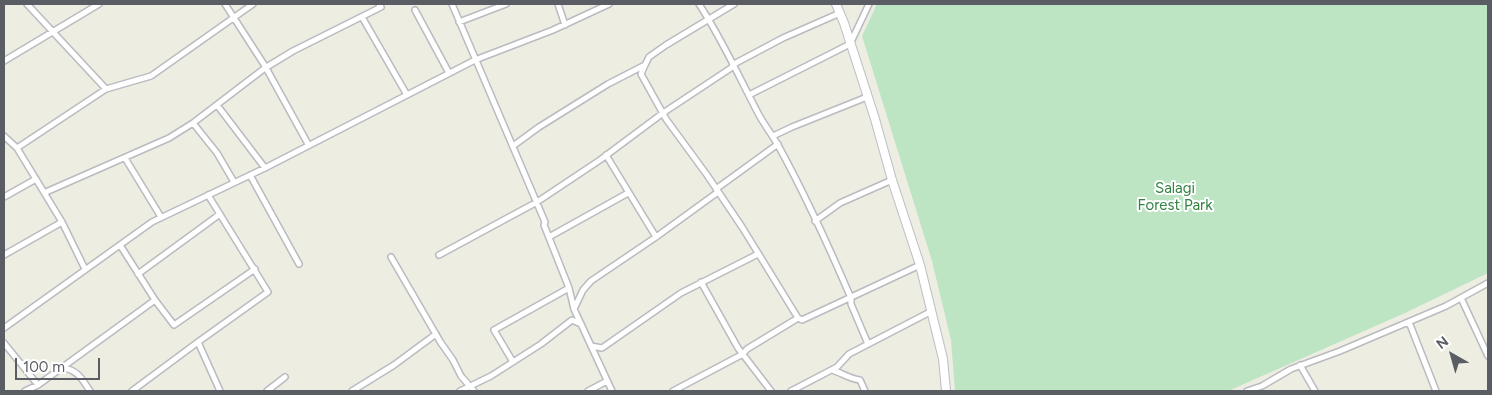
<!DOCTYPE html>
<style>
body{margin:0}
#map{position:relative;width:1492px;height:395px;overflow:hidden;background:#edede2;font-family:Figtree,sans-serif}
canvas{display:block}
.frame{position:absolute;inset:0;border:5px solid #5a5d63;pointer-events:none}
.north{position:absolute;left:1427px;top:330px;width:50px;height:50px;-webkit-text-stroke:4px #fff;paint-order:stroke;rotate:322deg;font-size:14px;font-weight:700;line-height:20px;text-align:center;color:#5a5d63}
.north::after{content:'';display:block;margin:auto;width:18px;height:22px;background:#5a5d63;clip-path:polygon(50% 0,100% 100%,50% 72%,0 100%)}
.scale{position:absolute;left:15px;top:358px;width:85px;height:22px;box-sizing:border-box;border:2px solid #5a5d63;border-top:0;padding-left:6px;font-size:15px;line-height:18px;white-space:nowrap;color:#5a5d63;-webkit-text-stroke:4px #fff;paint-order:stroke}
</style>
<div id="map">
<canvas width="1492" height="395"></canvas>
<div class="frame"></div>
<div class="north">N</div>
<div class="scale">100 m</div>
</div>
<script>
const ctx = document.querySelector('canvas').getContext('2d');
ctx.lineJoin = 'round';
function fill(path, color) { ctx.fillStyle = color; ctx.fill(path, 'evenodd'); }
function strokePath(path, color, width, dash) { ctx.strokeStyle = color; ctx.lineWidth = width; ctx.lineCap = dash ? 'butt' : 'round'; ctx.setLineDash(dash || []); ctx.stroke(path); }
function drawText(font, color, halo, rows, align = 'center') {
  ctx.font = font + ' Figtree,sans-serif'; ctx.lineWidth = 4; ctx.setLineDash([]); ctx.textBaseline = 'middle'; ctx.strokeStyle = halo; ctx.fillStyle = color; for (const [text, x, y, turn = 0] of rows) {
    ctx.save(); ctx.translate(x, y); ctx.rotate((+turn || 0) * Math.PI / 180); ctx.textAlign = isNaN(turn) ? turn : align; if (halo) ctx.strokeText(text, 0, 0); ctx.fillText(text, 0, 0); ctx.restore();
  }
}
fill(new Path2D(`
 M877 4H1488V273L1405 313 1228 391H955L951 340 932 261 862 36Z`), '#bde5c4');
const street = new Path2D(`
 M27 4 106 89
 M225 4 265 66 308 144
 M452 4 545 222 544 225 569 288 574 309 612 391
 M558 4 565 25
 M699 4C722 39 739 77 759 115 765 126 773 136 779 147 806 196 829 247 851 298V304L868 344
 M415 10 449 73
 M362 17 407 95
 M459 22 506 4
 M4 61 99 4
 M645 65 641 74 666 119 707 175 742 227 798 318
 M749 95 850 44 869 4
 M217 105 265 168
 M193 123 217 153 234 182
 M4 136 17 148
 M773 136 792 127 867 97
 M513 146 539 127 608 84 645 65 649 57 666 45 734 4
 M606 155 656 237
 M125 158 161 217
 M250 175 299 264
 M716 189 778 144
 M46 192 169 138 193 123 265 68 293 51 381 7 379 4
 M4 197 36 179
 M815 221 840 203 892 180
 M549 237 628 193
 M120 245 155 300 174 325 255 269
 M4 255 62 222
 M439 255 537 202 600 160 663 113 731 68 734 64 783 38 840 13
 M391 257 441 343 453 360 461 376 474 391
 M85 269 62 222 17 148 106 89 151 76 253 4
 M138 274 220 214
 M701 282 738 348 771 391
 M1461 298 1488 356
 M574 309 583 290 591 281 656 237 718 192
 M1409 322 1436 391
 M4 328 152 222 265 168 475 60 553 30 609 4
 M198 342 220 391
 M4 343 38 385
 M591 346 602 348 681 293 758 254
 M513 362 494 330 569 288
 M1300 365 1315 391
 M62 368C77 369 82 379 90 391
 M832 370C842 373 850 379 860 380L865 391
 M25 391 38 385 155 300
 M132 391 198 342 268 292 208 195
 M267 391 285 377
 M352 391 394 365 436 334
 M460 391 491 376 541 344 572 320 581 324
 M588 391 607 381
 M673 391 743 354 747 349 798 318 802 320 920 265
 M791 391 837 367 849 354 930 312
 M1247 391 1262 386 1291 369 1340 351 1446 306 1488 283`);
const secondary = new Path2D(`
 M836 4 844 23 875 119 892 180 920 265 943 359 946 391`);
strokePath(street, '#b9bbc1', 8);
strokePath(secondary, '#bcbec6', 10);
strokePath(street, '#fff', 5);
strokePath(secondary, '#fff', 8);
drawText('15px', '#328242', '#fff', [
 ["Salagi",1175,189],
 ["Forest Park",1175,206]
]);
</script>
